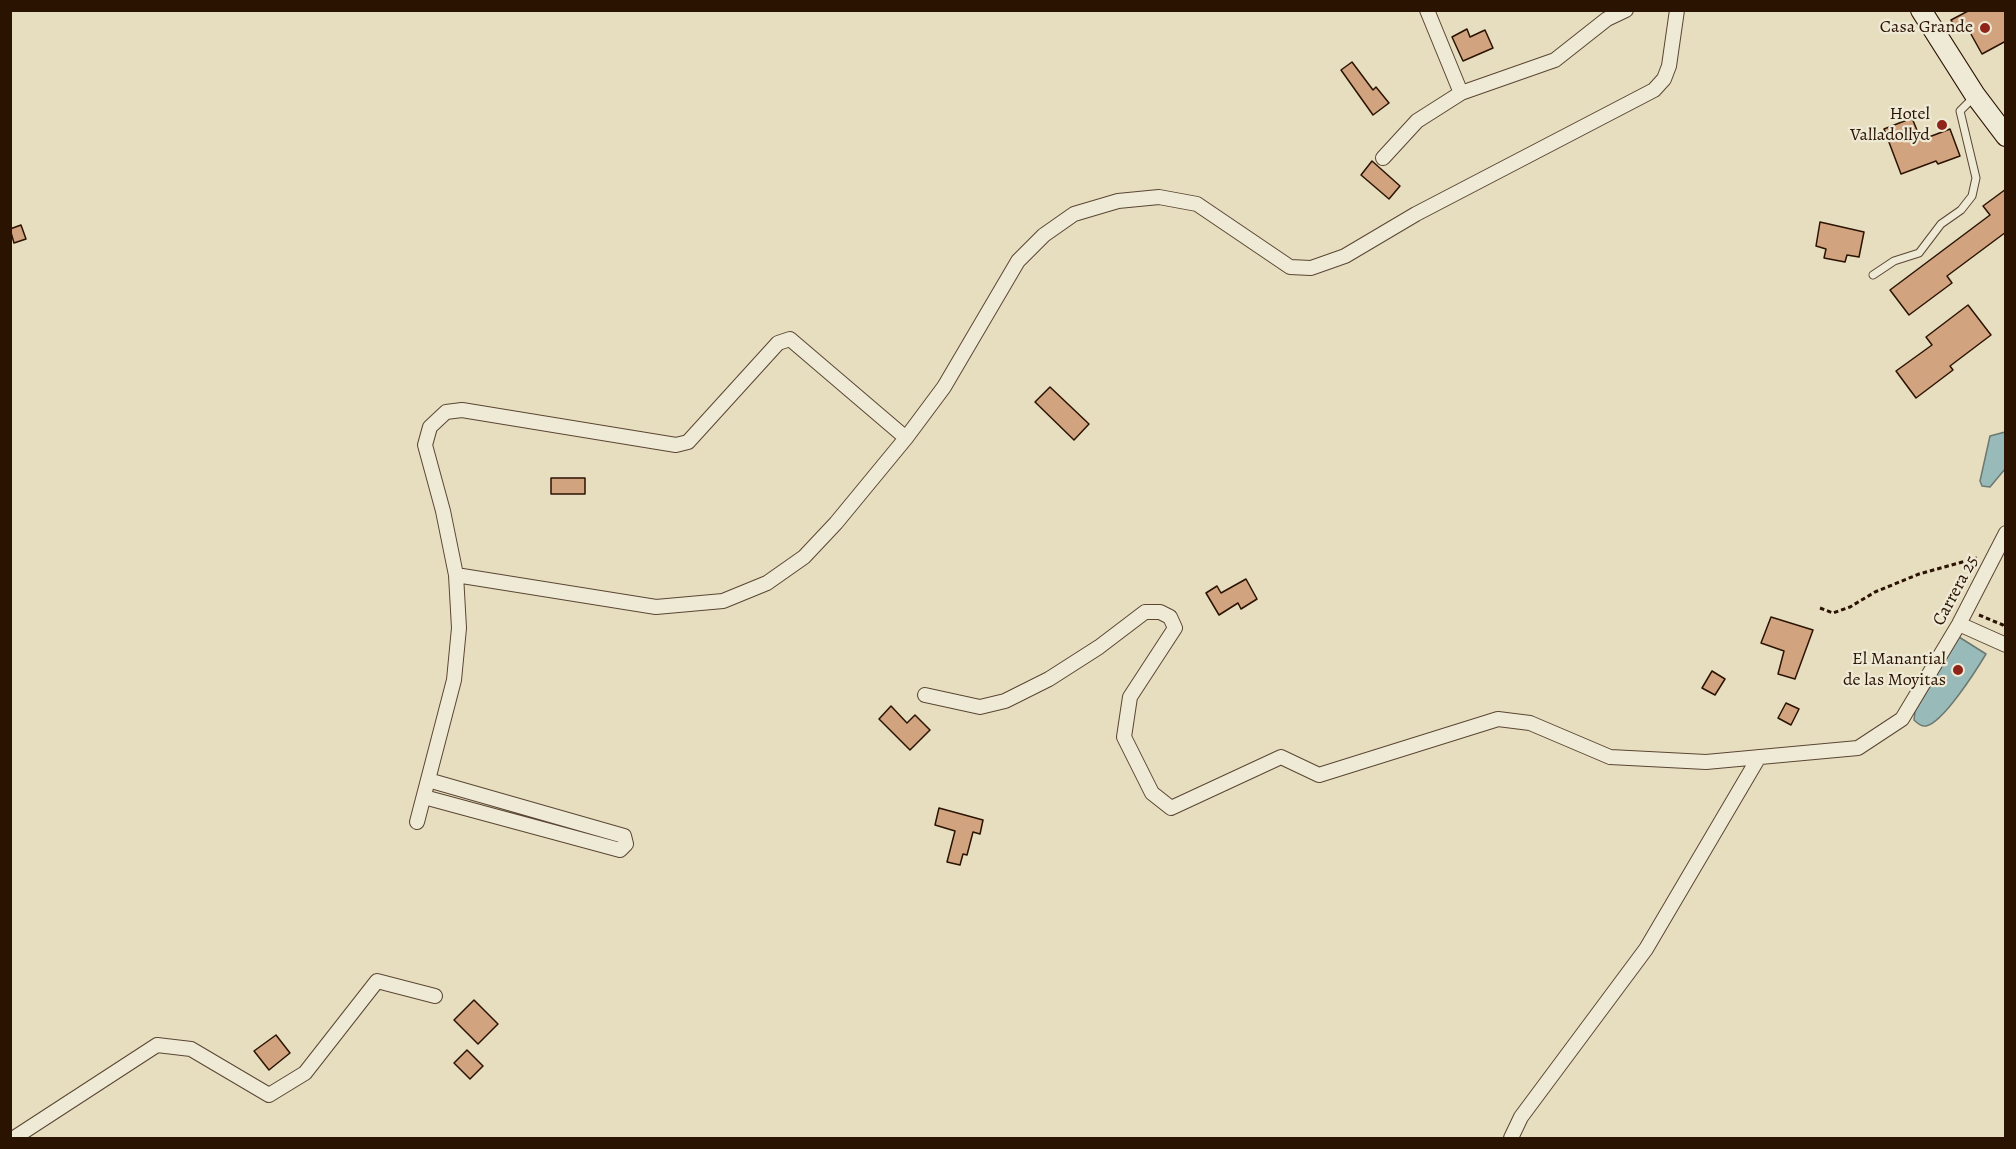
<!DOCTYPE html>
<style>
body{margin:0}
#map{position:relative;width:2016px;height:1149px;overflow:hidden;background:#e7dec0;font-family:Alegreya,serif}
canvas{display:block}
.frame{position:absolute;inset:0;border:12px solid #2b1302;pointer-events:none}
</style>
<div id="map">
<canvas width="2016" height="1149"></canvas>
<div class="frame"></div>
</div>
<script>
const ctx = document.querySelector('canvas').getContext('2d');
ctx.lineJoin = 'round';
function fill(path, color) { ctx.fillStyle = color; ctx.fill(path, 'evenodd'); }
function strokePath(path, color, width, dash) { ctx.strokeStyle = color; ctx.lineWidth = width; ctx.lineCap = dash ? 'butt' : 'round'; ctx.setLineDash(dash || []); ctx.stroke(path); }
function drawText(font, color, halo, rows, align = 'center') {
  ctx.font = font + ' Alegreya,serif'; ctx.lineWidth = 4.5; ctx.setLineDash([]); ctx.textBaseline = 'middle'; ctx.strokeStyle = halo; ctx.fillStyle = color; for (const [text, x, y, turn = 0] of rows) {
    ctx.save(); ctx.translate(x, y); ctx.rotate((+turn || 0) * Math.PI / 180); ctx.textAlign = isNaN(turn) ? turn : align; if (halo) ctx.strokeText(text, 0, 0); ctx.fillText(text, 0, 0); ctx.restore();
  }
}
const water = new Path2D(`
 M2005 432V469L1990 487 1982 486 1980 481 1990 436Z
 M1959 637 1986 654C1977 669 1943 723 1926 726 1921 727 1917 723 1914 720L1915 711Z`);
fill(water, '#98bbba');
strokePath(water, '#6c7870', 1.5);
const building = new Path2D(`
 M1970 10H2006V41L1982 54 1967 27 1958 32 1951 20Z
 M1467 29 1470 37 1485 30 1493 48 1463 61 1452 37Z
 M1352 62 1373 90 1376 87 1389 103 1373 115 1341 70Z
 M1912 118 1921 140 1950 129 1960 156 1938 164 1936 161 1901 174 1884 129Z
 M1372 161 1400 186 1389 199 1361 175Z
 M2006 189V232L1947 276 1952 283 1909 315 1890 290 1990 215 1983 206Z
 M1820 222 1864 232 1859 257 1847 255 1845 262 1824 258 1826 249 1816 246Z
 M21 225 26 239 14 243 10 229Z
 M1968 305 1991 335 1950 366 1953 370 1916 398 1896 371 1932 345 1926 337Z
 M1050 387 1089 424 1074 440 1035 402Z
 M551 478H585V494H551Z
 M1246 579 1257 599 1241 609 1238 603 1219 615 1206 593 1217 586 1221 593Z
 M1771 617 1813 630 1795 679 1778 674 1784 651 1761 643Z
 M1712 671 1725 679 1715 695 1702 688Z
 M1786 703 1799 709 1791 725 1778 718Z
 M891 706 907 723 915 715 930 730 910 750 879 719Z
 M939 808 983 820 980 834 973 832 967 855 963 854 960 865 947 862 955 831 935 825Z
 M474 1000 498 1024 478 1044 454 1020Z
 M276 1035 290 1053 269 1070 254 1051Z
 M467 1050 483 1066 470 1079 454 1063Z`);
fill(building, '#d1a37f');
strokePath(building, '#2b1302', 1.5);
const lane = new Path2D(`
 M1873 275 1894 261 1919 253 1941 224 1961 210 1972 196 1976 178 1960 111 1974 97`);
const street = new Path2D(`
 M1427 10 1461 93
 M1383 158 1417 121 1461 93 1555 60 1607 19 1626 10
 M456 575 656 607 723 601 767 583 804 557 836 523 906 438 944 387 1018 261 1044 235 1074 214 1118 201 1159 197 1197 204 1290 267 1311 268 1345 256 1416 214 1654 90 1664 79 1669 66 1677 10
 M1959 624 2006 645
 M925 695 980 707 1005 701 1049 679 1099 647 1145 612H1160L1170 617 1175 628 1130 697 1124 737 1152 793 1171 808 1281 757 1319 775 1498 719 1530 723 1610 757 1706 762 1858 748 1902 719 1959 624 2006 533
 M424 797 620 850 626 844 624 836 428 780
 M417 822 454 680 459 628 456 575 443 511 425 445 430 427 446 412 462 410 676 445 688 442 778 343 790 339 906 438
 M14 1138 157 1045 191 1049 269 1095 305 1073 377 981 435 996
 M1511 1138 1521 1117 1646 949 1759 757`);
const secondary = new Path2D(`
 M1921 10 1975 95 2006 136`);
strokePath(lane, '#5a4632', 9);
strokePath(street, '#5a4632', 16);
strokePath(secondary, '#2b1302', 22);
strokePath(new Path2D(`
 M1820 608 1833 613 1850 607 1875 592 1919 574 1977 558
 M1979 615 2003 625 2006 629`), '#2b1302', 3, [4.5, 3]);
strokePath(lane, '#efead6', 7);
strokePath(street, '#efead6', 14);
strokePath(secondary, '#efead6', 20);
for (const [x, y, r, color] of [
 [1985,28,6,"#8f2418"],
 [1942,125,6,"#8f2418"],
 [1958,670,6,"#8f2418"]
]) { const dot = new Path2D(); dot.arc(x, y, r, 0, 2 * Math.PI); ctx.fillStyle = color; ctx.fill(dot); strokePath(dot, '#efead6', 2); }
drawText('18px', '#2b1302', '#efead6', [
 ["Casa Grande",1973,28],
 ["Hotel",1930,115],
 ["Valladollyd",1930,136],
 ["El Manantial",1946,660],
 ["de las Moyitas",1946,681]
], 'right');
drawText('18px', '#2b1302', '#efead6', [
 ["Carrera 25",1956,591,-62]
]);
</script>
